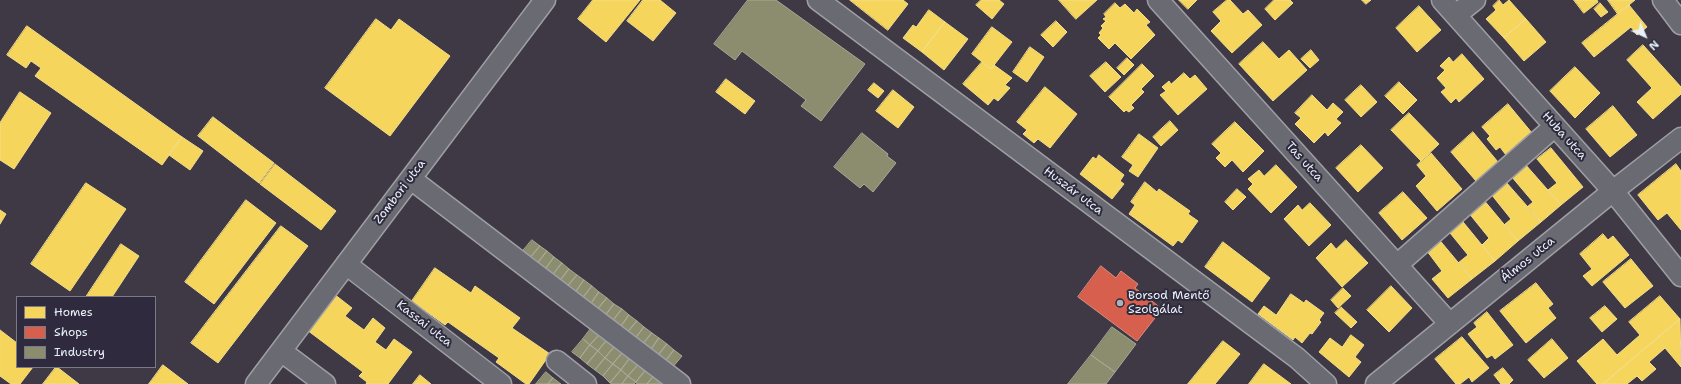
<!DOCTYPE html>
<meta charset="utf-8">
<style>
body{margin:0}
#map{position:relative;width:1681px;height:384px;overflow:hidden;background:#3e3944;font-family:"Shantell Sans",sans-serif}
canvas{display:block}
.legend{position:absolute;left:16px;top:296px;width:140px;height:72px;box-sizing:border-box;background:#2f2a3d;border:1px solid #797a88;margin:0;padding:5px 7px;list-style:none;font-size:12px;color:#e8f1f8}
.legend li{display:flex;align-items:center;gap:8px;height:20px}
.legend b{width:20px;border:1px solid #797a88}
.north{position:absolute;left:1625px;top:16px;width:40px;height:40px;-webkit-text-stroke:3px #2f2a3d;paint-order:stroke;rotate:136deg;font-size:11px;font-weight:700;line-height:16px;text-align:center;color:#e8f1f8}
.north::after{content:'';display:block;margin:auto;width:14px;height:18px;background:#e8f1f8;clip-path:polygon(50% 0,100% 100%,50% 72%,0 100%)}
</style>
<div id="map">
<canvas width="1681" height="384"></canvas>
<ul class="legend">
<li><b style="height:11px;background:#f6d55c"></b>Homes</li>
<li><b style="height:11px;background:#d6604d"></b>Shops</li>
<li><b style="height:11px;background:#8c8c6e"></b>Industry</li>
</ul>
<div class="north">N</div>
</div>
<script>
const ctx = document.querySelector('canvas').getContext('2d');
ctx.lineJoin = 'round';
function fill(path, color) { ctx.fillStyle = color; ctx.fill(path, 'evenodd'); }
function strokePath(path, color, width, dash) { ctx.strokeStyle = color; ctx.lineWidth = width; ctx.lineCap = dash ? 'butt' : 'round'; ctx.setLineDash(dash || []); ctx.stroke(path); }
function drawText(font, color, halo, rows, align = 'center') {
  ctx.font = font + ' "Shantell Sans",sans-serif'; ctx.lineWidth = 4; ctx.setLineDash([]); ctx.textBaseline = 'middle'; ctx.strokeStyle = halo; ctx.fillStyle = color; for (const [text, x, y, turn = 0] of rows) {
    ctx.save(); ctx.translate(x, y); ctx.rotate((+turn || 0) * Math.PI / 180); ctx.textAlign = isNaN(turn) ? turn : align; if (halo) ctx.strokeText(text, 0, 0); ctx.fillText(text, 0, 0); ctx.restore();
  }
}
const homes = new Path2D(`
 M593 0H640L606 42 578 19Z
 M643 0H660L676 13 653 41 627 21Z
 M850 0H903L908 4 888 30Z
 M981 0H999L1004 4 992 19 976 5Z
 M1059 0H1097L1076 19Z
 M1179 0H1197L1188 9Z
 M1227 0H1230L1243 14 1248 10 1262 25 1232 53 1211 31 1221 21 1213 12Z
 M1274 0H1290L1293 3 1275 20 1265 9Z
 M1362 0H1371L1366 4Z
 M1499 0 1503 5 1509 0 1526 19 1504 38 1486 19 1496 10 1493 6Z
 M1574 0H1597L1598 2 1584 13Z
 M1608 0H1635L1618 14Z
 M1115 3 1120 8 1125 4 1134 13 1137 9 1150 22 1146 25 1155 35 1131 59 1115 43 1109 49 1098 38 1101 35 1099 33 1103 28 1101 26 1106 21 1103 19 1106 17 1104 14Z
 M1600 3 1608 12 1601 17 1594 9Z
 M1629 5 1647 27 1637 35 1631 27 1594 57 1582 43Z
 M1419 6 1441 30 1417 52 1396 28Z
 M929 10 945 22 922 52 903 38 913 25 916 27Z
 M376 19 391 30 399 19 450 56 390 136 325 88Z
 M1526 19 1546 42 1524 61 1504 38Z
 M1056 21 1067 32 1053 47 1041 35Z
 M945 22 968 39 944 70 922 52Z
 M27 26 182 137 162 165 35 76 41 68 31 61 26 68 7 55Z
 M992 27 1012 42 991 69 972 54Z
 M1263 42 1279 59 1289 50 1307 70 1273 101 1239 64Z
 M1643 45 1681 87V94L1653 119 1637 102 1652 88 1627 60Z
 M1030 47 1044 57 1027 82 1013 72Z
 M1311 50 1319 60 1310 68 1301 59Z
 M1462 54 1484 79 1459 102 1456 98 1451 103 1441 92 1446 88 1437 78 1445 70 1440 66 1449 57 1453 62Z
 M1127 58 1134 65 1124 75 1117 68Z
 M982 62 991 69 994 65 1012 78 1005 85 1010 88 998 101 994 98 988 105 963 84Z
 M1106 62 1121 77 1105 92 1090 76Z
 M1142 64 1154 76 1141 89 1144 92 1131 105 1134 108 1129 112 1126 110 1124 112 1109 97Z
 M1575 67 1600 93 1575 118 1550 91Z
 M1184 73 1190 79 1195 75 1207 89 1178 115 1160 95 1166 91 1162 87 1169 81 1171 84Z
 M726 79 755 101 745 114 716 92Z
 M1399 82 1417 100 1403 114 1385 96Z
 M874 83 884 91 878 98 868 90Z
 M1361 85 1377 102 1361 117 1345 100Z
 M1045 87 1077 114 1050 148 1038 139 1034 143 1023 134 1027 130 1017 122Z
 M893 90 914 107 898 128 876 111Z
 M20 92 51 113 14 169 0 160V123Z
 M1312 95 1327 110 1333 103 1343 112 1336 119 1341 123 1328 136 1325 132 1314 143 1295 124 1301 118 1295 113Z
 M1508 104 1532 133 1506 155 1500 147 1496 150 1487 139 1490 136 1482 127Z
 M1613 106 1637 135 1610 157 1586 129Z
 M1409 113 1439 144 1421 161 1391 130Z
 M213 117 274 163 259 183 198 136Z
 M1170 121 1178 130 1161 146 1153 137Z
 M1235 122 1264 151 1243 172 1232 160 1225 167 1216 158 1221 153 1212 144Z
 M1473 132 1498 162 1476 181 1451 152Z
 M1139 134 1158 148 1138 177 1129 171 1133 165 1122 157Z
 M182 137 203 151 190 170 169 155Z
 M1361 145 1383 168 1358 192 1336 168Z
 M1551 148 1583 187 1561 205 1548 190 1557 183 1537 159Z
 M1431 153 1462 189 1437 211 1416 186 1426 176 1417 165Z
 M1099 155 1124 175 1120 181 1124 184 1112 199 1080 174 1093 157 1096 159Z
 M275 164 336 211 321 230 260 184Z
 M1525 164 1561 205 1541 222 1527 207 1533 202 1511 176Z
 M1676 164 1681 171V230L1667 213 1658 220 1638 195Z
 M1276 165 1297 187 1271 213 1248 189 1253 184 1248 179 1259 170 1264 176Z
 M1145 182 1157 192 1159 189 1190 211 1188 214 1198 221 1182 243 1178 240 1173 246 1129 214 1135 205 1131 202Z
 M1506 182 1541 222 1518 241 1504 225 1511 219 1491 194Z
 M86 183 126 209 70 291 31 264Z
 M1237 189 1246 197 1233 210 1225 202Z
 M1403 192 1427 218 1402 240 1379 213Z
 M1483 199 1518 241 1495 261 1482 245 1489 238 1468 212Z
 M246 200 276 223 214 304 185 282Z
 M1310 203 1331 225 1309 246 1284 219 1298 205 1302 210Z
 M0 210 6 214 0 224Z
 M1459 217 1495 261 1472 279 1458 263 1468 255 1446 228Z
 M281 226 308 246 218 363 191 343Z
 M1603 234 1608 240 1613 236 1629 255 1592 286 1583 276 1592 269 1580 254Z
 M1437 237 1472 279 1448 298 1432 279 1442 271 1424 247Z
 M1346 240 1368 263 1342 287 1316 258 1331 243 1336 249Z
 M1223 242 1270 278 1252 302 1205 267Z
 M121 244 139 256 112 297H86Z
 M1631 259 1653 286 1625 308 1603 282Z
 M435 268 471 293 475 286 520 318 512 328 550 354 529 384H526L496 362 499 358 448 322 445 325 412 301Z
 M1536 283 1553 304 1548 308 1556 318 1526 343 1500 311Z
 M1391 286 1412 308 1389 332 1367 310Z
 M1343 288 1351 296 1338 308 1331 300Z
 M334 294 352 308 345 316 364 330 373 318 385 328 375 342 386 350 394 339 412 352 388 384H366L367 382 359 376 363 372 307 330Z
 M1291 294 1304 303 1306 300 1324 313 1319 320 1321 322 1312 334 1310 333 1302 343 1295 337 1293 340 1258 314 1264 306 1276 315Z
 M1660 296 1680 319 1603 384H1597L1577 361 1603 339 1617 355 1640 335 1629 322Z
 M1605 306 1617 319 1602 332 1590 318Z
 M1341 307 1357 322 1351 328 1335 313Z
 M1487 312 1513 345 1495 359 1492 355 1487 358 1468 334 1477 327 1474 323Z
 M1680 319 1681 367 1665 348 1649 362 1656 369 1642 381 1637 376 1627 384H1603Z
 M0 330 17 343V367H33L20 384H11L0 376Z
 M1351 335 1364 345 1355 357 1361 362 1349 377 1319 352 1330 338 1342 347Z
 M1462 337 1489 368 1472 382 1469 377 1460 384H1456L1435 359Z
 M1552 339 1568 358 1544 378 1528 360Z
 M1223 341 1240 354 1215 384H1188Z
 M1264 364 1291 384H1249Z
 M163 365 188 384H149Z
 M56 367H57L79 384H43Z
 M1503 368 1513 380 1509 384H1501L1494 375Z
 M420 375 431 384H413Z`);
fill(homes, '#f6d55c');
strokePath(homes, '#f2dd8b', 1);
const shops = new Path2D(`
 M1101 266 1116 278 1121 271 1138 284 1135 288 1162 309 1137 341 1078 297Z`);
fill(shops, '#d6604d');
strokePath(shops, '#db8c80', 1);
const industry = new Path2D(`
 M748 0H776L865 64 821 121 801 106 806 100 742 51 735 60 714 44Z
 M862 133 888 154 887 156 896 163 873 192 864 184 860 188 834 167Z
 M532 240 540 246 530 258 522 252Z
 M540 246 547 251 537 264 530 258Z
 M547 251 554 257 545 270 537 264Z
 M554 257 562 263 552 276 545 270Z
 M562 263 569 269 560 281 552 276Z
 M569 269 577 275 567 287 560 281Z
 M577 275 584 280 575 293 567 287Z
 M584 280 592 286 582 299 575 293Z
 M592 286 599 292 590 305 582 299Z
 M599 292 607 298 597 310 590 305Z
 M607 298 614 304 605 316 597 310Z
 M614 304 622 309 612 322 605 316Z
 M622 309 629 315 620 328 612 322Z
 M629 315 637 321 627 333 620 328Z
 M637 321 644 327 635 339 627 333Z
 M592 327 600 334 590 345 583 339Z
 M644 327 652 333 642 345 635 339Z
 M1112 327 1136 344 1115 372 1091 355Z
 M652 333 659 338 650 351 642 345Z
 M600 334 607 340 598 351 590 345Z
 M659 338 667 344 657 357 650 351Z
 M583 339 590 345 580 358 572 352Z
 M607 340 615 346 605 358 598 351Z
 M667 344 674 350 665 362 657 357Z
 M590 345 598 351 587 364 580 358Z
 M615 346 623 352 613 364 605 358Z
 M674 350 682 356 672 368 665 362Z
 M598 351 605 358 595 370 587 364Z
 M623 352 630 358 621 370 613 364Z
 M1091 355 1115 372 1106 384H1068Z
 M605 358 613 364 603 376 595 370Z
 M630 358 638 365 628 376 621 370Z
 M613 364 621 370 610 383 603 376Z
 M638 365 645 371 636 382 628 376Z
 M621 370 628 376 622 384H612L610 383Z
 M645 371 653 377 647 384H637L636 382Z
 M546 372 553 378 548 384H536Z
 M628 376 636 382 634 384H622Z
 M653 377 660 383V384H647Z
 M553 378 561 384H548Z`);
fill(industry, '#8c8c6e');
strokePath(industry, '#a8aa97', 1);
const minor = new Path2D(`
 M818 0 1297 358 1326 384
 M1158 0 1450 324
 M1442 0 1613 191 1681 276
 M1663 0 1681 24
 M1456 15 1475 0
 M411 179 680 384
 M346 264 501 384
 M1397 265 1555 126
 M281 351 325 384
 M557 361 586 384
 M256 384 545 0
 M1376 384 1613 191 1681 138`);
strokePath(minor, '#9e9ea4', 23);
strokePath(minor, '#6a6b72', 20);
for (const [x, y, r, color] of [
 [1120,303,4,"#acb1b9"]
]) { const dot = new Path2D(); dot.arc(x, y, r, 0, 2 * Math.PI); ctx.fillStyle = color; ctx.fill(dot); strokePath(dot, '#2f2a3d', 1.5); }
drawText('12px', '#e8f1f8', '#2f2a3d', [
 ["Huba utca",1564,136,48],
 ["Tas utca",1304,162,48],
 ["Huszár utca",1073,191,37],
 ["Zombori utca",400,192,-53],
 ["Álmos utca",1528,260,-39],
 ["Kassai utca",424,324,38]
]);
drawText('12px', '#e8f1f8', '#2f2a3d', [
 ["Borsod Mentő",1128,296],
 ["Szolgálat",1128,310]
], 'left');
</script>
